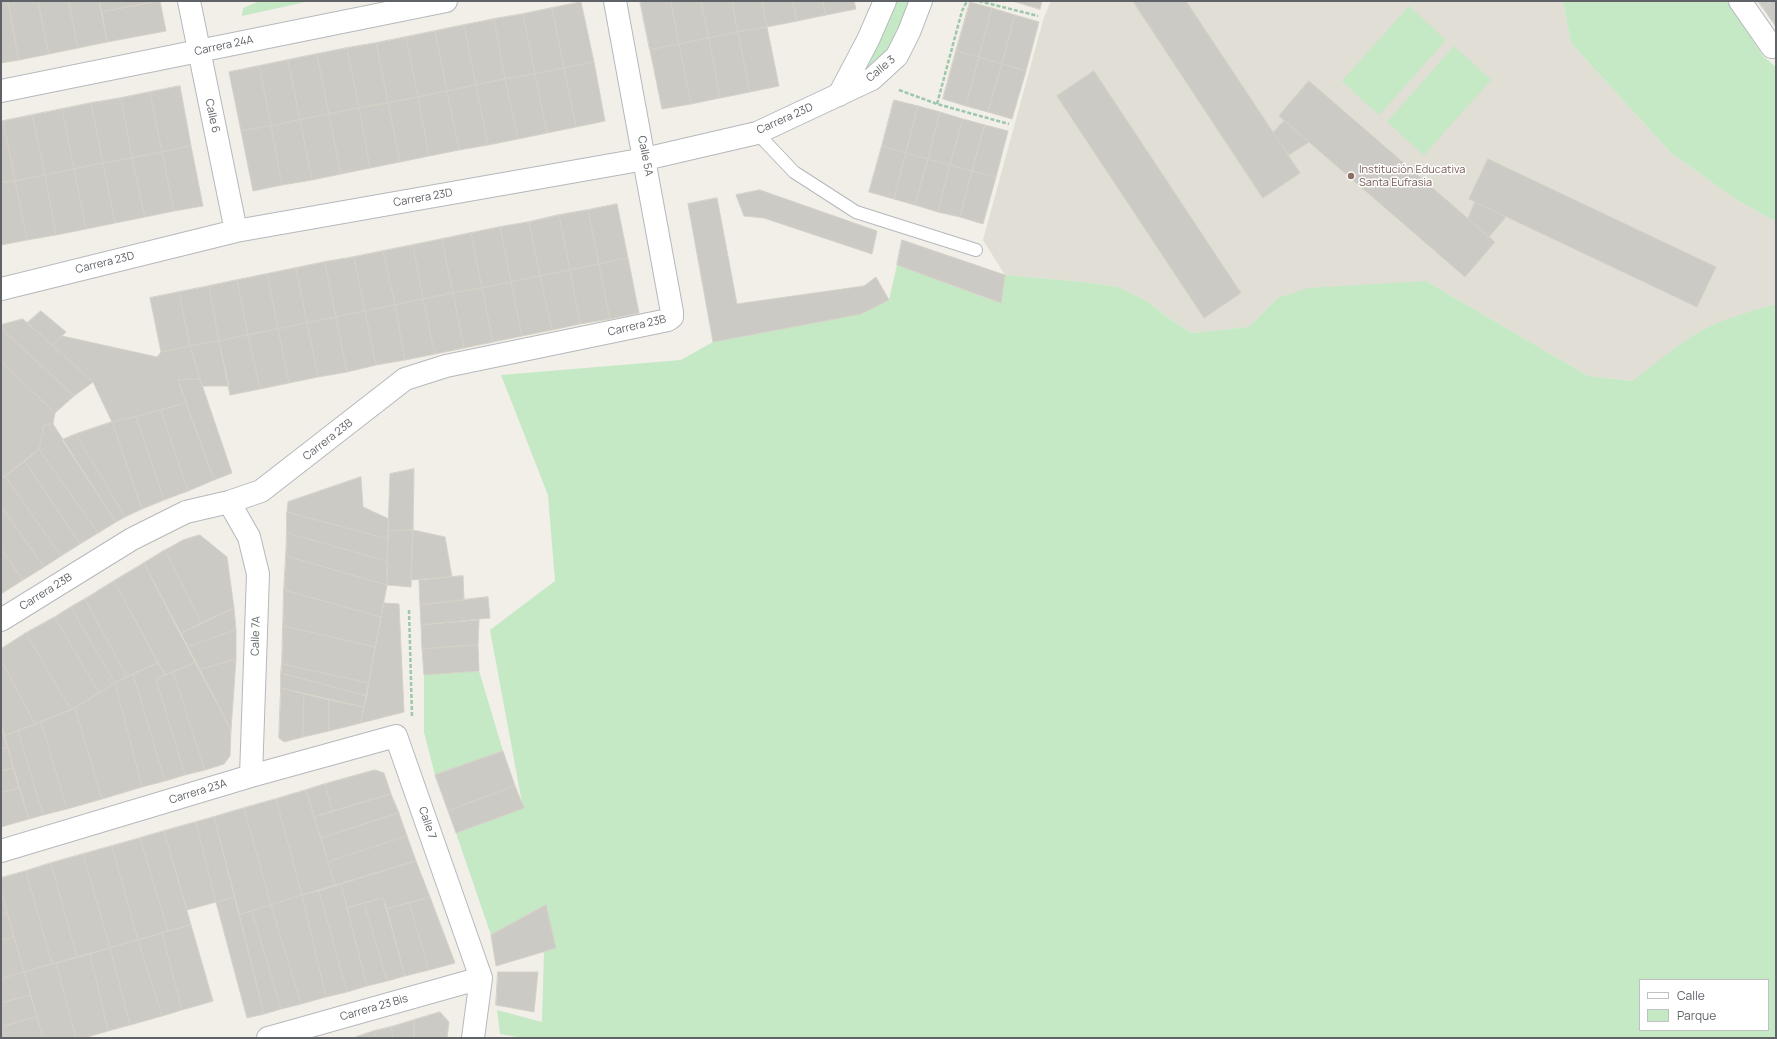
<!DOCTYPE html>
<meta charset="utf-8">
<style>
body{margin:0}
#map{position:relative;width:1777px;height:1039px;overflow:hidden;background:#f1efe8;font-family:Manrope,sans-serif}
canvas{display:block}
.frame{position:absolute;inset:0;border:2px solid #5f6368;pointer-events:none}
.legend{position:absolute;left:1639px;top:979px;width:130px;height:52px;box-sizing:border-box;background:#fff;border:1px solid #bfc1c3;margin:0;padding:5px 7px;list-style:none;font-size:12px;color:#5f6368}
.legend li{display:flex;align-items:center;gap:8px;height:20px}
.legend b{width:20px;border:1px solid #bfc1c3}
</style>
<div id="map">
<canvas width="1777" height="1039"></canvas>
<div class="frame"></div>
<ul class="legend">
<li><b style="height:5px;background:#fff"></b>Calle</li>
<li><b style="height:11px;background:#c5e8c5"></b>Parque</li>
</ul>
</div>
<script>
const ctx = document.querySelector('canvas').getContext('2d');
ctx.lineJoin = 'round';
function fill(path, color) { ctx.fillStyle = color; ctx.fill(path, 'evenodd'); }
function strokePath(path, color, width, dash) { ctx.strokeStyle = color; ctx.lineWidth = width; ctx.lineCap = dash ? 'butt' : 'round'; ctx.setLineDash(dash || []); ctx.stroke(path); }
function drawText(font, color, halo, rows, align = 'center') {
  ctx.font = font + ' Manrope,sans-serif'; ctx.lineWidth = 3; ctx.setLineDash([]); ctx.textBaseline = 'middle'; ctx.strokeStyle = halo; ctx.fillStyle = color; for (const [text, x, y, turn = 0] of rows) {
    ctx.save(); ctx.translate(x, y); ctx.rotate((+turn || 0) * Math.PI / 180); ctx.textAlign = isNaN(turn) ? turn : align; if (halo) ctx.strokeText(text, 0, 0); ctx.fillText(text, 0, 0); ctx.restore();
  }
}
fill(new Path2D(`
 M1051 1H1563L1571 43 1671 153 1734 198 1776 222V304L1737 316 1703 330 1674 349 1634 381 1588 376 1426 281 1278 298 1249 327 1192 333 1167 317 1147 301 1118 287 1085 282 1005 275 983 240 1044 17Z`), '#e1ded6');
fill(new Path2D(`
 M260 1H310L242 16 243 8Z
 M895 1H912L891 51 853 82Z
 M1563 1H1727L1763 56 1776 67V222L1734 198 1671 153 1571 43Z
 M1409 6 1446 40 1379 115 1342 81Z
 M1454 46 1491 80 1424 155 1387 122Z
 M897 265 1000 303 1005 275 1085 282 1118 287 1147 301 1167 317 1192 333 1249 327 1278 298 1308 288 1426 281 1588 376 1633 381C1656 363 1678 343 1703 330 1726 318 1751 311 1776 304V1038H523L500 1034 497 1010 542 1022 544 952 556 948 546 905 491 935 456 833 523 808 490 630 555 581 548 495 501 375 681 360 713 342 861 314 889 300ZM1640 980H1768V1030H1640Z
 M479 671 503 751 435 775 424 732V675Z`), '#c5e8c5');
const building = new Path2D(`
 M1 1H8L19 60 1 63Z
 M8 1H38L49 54 19 60Z
 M38 1H69L78 48 49 54Z
 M69 1H99L107 42 78 48Z
 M99 1H158L102 12Z
 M160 1 166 31 107 42 102 12Z
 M640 1H671L679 44 650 50Z
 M671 1H701L709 38 679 44Z
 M701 1H732L738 32 709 38Z
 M732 1H762L767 27 738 32Z
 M762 1H793L797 21 767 27Z
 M793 1H823L826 15 797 21Z
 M823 1H854L856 9 826 15Z
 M1013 1H1042L1040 9Z
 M1133 1H1186L1300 173 1263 198Z
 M1758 1H1772L1763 8Z
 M1772 1H1776V27L1763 8Z
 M581 2 594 62 564 68 552 8Z
 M970 2 992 8 979 57 956 51Z
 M552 8 564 68 535 74 523 14Z
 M992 8 1015 15 1002 64 979 57Z
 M523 14 535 74 505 79 494 19Z
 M1015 15 1039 22 1026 71 1002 64Z
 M494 19 505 79 476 85 464 25Z
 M464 25 476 85 447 91 435 31Z
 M767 27 779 86 750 92 738 32Z
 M435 31 447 91 418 97 406 37Z
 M738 32 750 92 720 98 709 38Z
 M406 37 418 97 388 103 376 43Z
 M709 38 720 98 691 104 679 44Z
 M376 43 388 103 359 108 347 48Z
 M679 44 691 104 662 109 650 50Z
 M347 48 359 108 329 114 317 54Z
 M956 51 979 57 966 106 943 99Z
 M317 54 329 114 300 120 288 60Z
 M979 57 1002 64 988 112 966 106Z
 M288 60 300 120 271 126 259 66Z
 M594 62 605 121 576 127 564 68Z
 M1002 64 1026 71 1012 119 988 112Z
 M259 66 271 126 241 131 229 72Z
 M564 68 576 127 547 133 535 74Z
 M1094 71 1241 293 1204 318 1057 96Z
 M535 74 547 133 518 139 505 79Z
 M505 79 518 139 488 145 476 85Z
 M1309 81 1495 242 1465 277 1279 116Z
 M476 85 488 145 459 150 447 91Z
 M180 86 191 146 162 152 150 92Z
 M447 91 459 150 429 156 418 97Z
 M150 92 162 152 132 158 121 98Z
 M418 97 429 156 400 162 388 103Z
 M121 98 132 158 103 163 91 103Z
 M894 100 918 106 906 153 882 146Z
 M91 103 103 163 74 169 62 109Z
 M388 103 400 162 370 168 359 108Z
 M918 106 940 112 928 159 906 153Z
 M359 108 370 168 341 174 329 114Z
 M62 109 74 169 45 175 32 115Z
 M940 112 963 119 950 165 928 159Z
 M329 114 341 174 312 180 300 120Z
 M32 115 45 175 15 181 3 121Z
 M963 119 985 125 972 171 950 165Z
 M300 120 312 180 282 185 271 126Z
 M1 121H3L15 181 1 183Z
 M1284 121 1309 142 1289 155 1273 133Z
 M985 125 1008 131 996 177 972 171Z
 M271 126 282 185 253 191 241 131Z
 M191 146 203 206 174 211 162 152Z
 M882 146 906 153 894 199 869 192Z
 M162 152 174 211 145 217 132 158Z
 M906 153 928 159 915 205 894 199Z
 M132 158 145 217 115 223 103 163Z
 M928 159 950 165 938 212 915 205Z
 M1488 159 1716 267 1697 307 1469 199Z
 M103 163 115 223 86 229 74 169Z
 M950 165 972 171 960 217 938 212Z
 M74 169 86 229 56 235 45 175Z
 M972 171 996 177 983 224 960 217Z
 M45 175 56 235 27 240 15 181Z
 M15 181 27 240 1 245V183Z
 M760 190 877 231 872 254 764 218 744 216 736 195Z
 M717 198 737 304 864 286 876 277 889 300 861 314 713 342 688 204Z
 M1475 202 1506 217 1489 237 1468 219Z
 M617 204 628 258 599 264 588 210Z
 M588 210 599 264 570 270 559 215Z
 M559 215 570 270 540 276 529 222Z
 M529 222 540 276 511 282 500 227Z
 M500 227 511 282 482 288 471 233Z
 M471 233 482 288 453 293 442 239Z
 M442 239 453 293 423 299 413 245Z
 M902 240 1005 275 1001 303 897 265Z
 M413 245 423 299 395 305 383 251Z
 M383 251 395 305 365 311 354 257Z
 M354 257 365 311 336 317 325 262Z
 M628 258 639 313 610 319 599 264Z
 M325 262 336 317 307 323 296 268Z
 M599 264 610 319 580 324 570 270Z
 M296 268 307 323 278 329 267 274Z
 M570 270 580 324 552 330 540 276Z
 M267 274 278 329 248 335 237 280Z
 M540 276 552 330 522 336 511 282Z
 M237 280 248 335 219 341 209 286Z
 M511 282 522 336 493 342 482 288Z
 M209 286 219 341 190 346 179 292Z
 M482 288 493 342 464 348 453 293Z
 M179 292 190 346 161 352 150 298Z
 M453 293 464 348 435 354 423 299Z
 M423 299 435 354 405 360 395 305Z
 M395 305 405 360 376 365 365 311Z
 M41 311 66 332 52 345 27 323Z
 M365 311 376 365 347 372 336 317Z
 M336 317 347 372 318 377 307 323Z
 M23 319 52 345 93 382 74 396 1 328V325Z
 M307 323 318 377 289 383 278 329Z
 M1 328 74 396 55 413 1 361Z
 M278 329 289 383 260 389 248 335Z
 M248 335 260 389 230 395 219 341Z
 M62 336 157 357 161 352 190 346 200 379 178 380 186 403 136 417 112 422 93 382 52 345Z
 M219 341 229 386H202L190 346Z
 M1 361 55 413 53 424 44 425 39 449 1 479Z
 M200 379 232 473 214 480 178 380Z
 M186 403 214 480 188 491 161 410Z
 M161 410 188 491 164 500 136 417Z
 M136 417 164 500 142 509 112 422Z
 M112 422 142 509 125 517 76 434Z
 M53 424 116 522 98 533 39 449 44 425Z
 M76 434 125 517 116 522 62 440Z
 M39 449 98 533 80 544 25 461Z
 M25 461 80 544 61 556 5 476Z
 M414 469 413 530 388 531 390 474Z
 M5 476 61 556 44 567 1 506V479Z
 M361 477 363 507 389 519 388 539 287 512 288 502Z
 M1 506 44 567 23 580 1 549Z
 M287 512 388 539 387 561 287 533Z
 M413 530 445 537 452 577 411 580Z
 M413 530 411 587 387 585 388 531Z
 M287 533 387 561V585L286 556Z
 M200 535 227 557 234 608 201 623 165 550 183 540Z
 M1 549 23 580 1 594Z
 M165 550 201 623 180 634 144 563Z
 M286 556 387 585 381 617 284 590Z
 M144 563 196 662 165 675 114 581Z
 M463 576 464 600 420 605 419 580Z
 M114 581 158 663 127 677 85 599Z
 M284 590 381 617 375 647 283 626Z
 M488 597 490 618 421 625 420 605Z
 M85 599 127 677 115 683 71 607Z
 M384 603 399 604 404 712 361 723Z
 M71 607 115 683 99 693 55 617Z
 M234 608 236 630 187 647 180 634Z
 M55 617 99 693 71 710 26 633Z
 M479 620 478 645 422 649 421 625Z
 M283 626 375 647 369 683 282 664Z
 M236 630V659L199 670 187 647Z
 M26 633 71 710 35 724 1 660V649Z
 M478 645 479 671 424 675 422 649Z
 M236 659 231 730 199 670Z
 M1 660 35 724 4 736 1 724Z
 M196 662 231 730 230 756 224 764 205 770 173 672Z
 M158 663 165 675 156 679 185 775 165 781 133 674Z
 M282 664 369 683 367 696 281 673Z
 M173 672 205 770 185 775 156 679Z
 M281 673 367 696 364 707 281 688Z
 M133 674 165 781 142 787 115 683Z
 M115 683 142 787 102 799 75 708Z
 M281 688 304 694 303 737 284 742 279 738Z
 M304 694 329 700V731L303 737Z
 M329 700 364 707 361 723 329 731Z
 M75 708 102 799 67 809 41 722Z
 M41 722 67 809 43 815 18 731Z
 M1 724 8 747 1 749Z
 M18 731 43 815 29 819 4 736Z
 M8 747 13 768 1 771V749Z
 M503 751 515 786 448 811 435 775Z
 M13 768 19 788 1 793V771Z
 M375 770 384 773 391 794 332 811 325 784Z
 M325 784 332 811 314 817 306 790Z
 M515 786 524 808 456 833 448 811Z
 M19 788 29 819 1 827V793Z
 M306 790 335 885 302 895 276 799Z
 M391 794 399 813 321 838 314 817Z
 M276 799 302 895 271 905 244 808Z
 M244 808 271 905 239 915 214 817Z
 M399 813 407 836 328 862 321 838Z
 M214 817 235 897 216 902 196 822Z
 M196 822 216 902 187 910 164 831Z
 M164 831 191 925 168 931 140 838Z
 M407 836 416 861 335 885 328 862Z
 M140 838 168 931 138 940 112 846Z
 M112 846 138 940 110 948 83 854Z
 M83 854 110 948 77 957 51 863Z
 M416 861 430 897 387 909 383 898 347 908 341 884Z
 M51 863 77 957 52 964 26 871Z
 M26 871 52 964 24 972 1 891V878Z
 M341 884 367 986 347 992 319 891Z
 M1 891 7 913 1 915Z
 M319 891 347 992 326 997 302 895Z
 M302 895 326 997 301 1004 271 905Z
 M235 897 264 1014 247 1018 216 902Z
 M430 897 455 963 429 970 409 903Z
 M383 898 405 976 387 981 364 903Z
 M364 903 387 981 367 986 347 908Z
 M409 903 429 970 405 976 387 909Z
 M271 905 301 1004 281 1009 252 911Z
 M546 905 556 948 496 966 491 935Z
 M252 911 281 1009 264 1014 239 915Z
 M7 913 14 937 1 941V915Z
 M191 925 213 1001 182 1010 162 933Z
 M162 933 182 1010 162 1016 138 940Z
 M14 937 24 972 1 979V941Z
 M138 940 162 1016 130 1025 110 948Z
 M110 948 130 1025 108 1031 90 954Z
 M90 954 108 1031 84 1038H76L56 963Z
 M56 963 76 1038H43L24 972Z
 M24 972 31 995 1 1003V979Z
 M498 972H538L534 1012 496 1005Z
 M31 995 37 1017 1 1027V1003Z
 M440 1012 449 1022 447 1038H414V1020Z
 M37 1017 43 1038H1V1027Z
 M414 1020V1038H393L391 1027Z
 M391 1027 393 1038H376L374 1031Z
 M374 1031 376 1038H353Z`);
fill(building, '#cccac5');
strokePath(building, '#d6d1c6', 1);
const service = new Path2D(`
 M757 133 794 172 856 212 976 250`);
const minor = new Path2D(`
 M189 1 236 231
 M1740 1 1772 47
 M839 95 868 40 885 1
 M1 289 236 231 645 159 757 133 872 79 897 56 909 32 921 1
 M229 502 249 537 258 574 251 776
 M1 620 132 539 186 512 229 502 261 491 405 379 446 366 668 320 672 317V312L615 1
 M1 851 251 776 396 736 481 978 473 1038
 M268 1038 481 978`);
const tertiary = new Path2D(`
 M1 91 446 1`);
strokePath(service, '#b5b8bc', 14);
strokePath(minor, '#b5b8bc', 24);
strokePath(tertiary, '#b5b8bc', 24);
strokePath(new Path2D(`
 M979 1 1038 16
 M899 90 937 104 1009 124
 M937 104 962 11 967 1
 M409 610 412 716`), '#9cc7a9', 2.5, [4, 2]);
strokePath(service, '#fff', 12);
strokePath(minor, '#fff', 22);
strokePath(tertiary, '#fff', 22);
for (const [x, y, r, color] of [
 [1351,176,4,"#8d6e63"]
]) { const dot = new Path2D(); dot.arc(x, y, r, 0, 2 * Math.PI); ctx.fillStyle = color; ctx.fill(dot); strokePath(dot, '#fff', 1.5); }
drawText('11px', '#5f6368', '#fff', [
 ["Carrera 24A",224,46,-12],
 ["Calle 3",881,69,-40],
 ["Calle 6",212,116,78],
 ["Carrera 23D",785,119,-24],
 ["Calle 5A",645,156,79],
 ["Carrera 23D",423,198,-10],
 ["Carrera 23D",105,263,-14],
 ["Carrera 23B",637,326,-13],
 ["Carrera 23B",328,440,-38],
 ["Carrera 23B",46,592,-32],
 ["Calle 7A",256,636,-88],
 ["Carrera 23A",198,792,-17],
 ["Calle 7",427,823,71],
 ["Carrera 23 Bis",374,1008,-16]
]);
drawText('11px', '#785e54', '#fff', [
 ["Institución Educativa",1359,170],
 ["Santa Eufrasia",1359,183]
], 'left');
</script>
